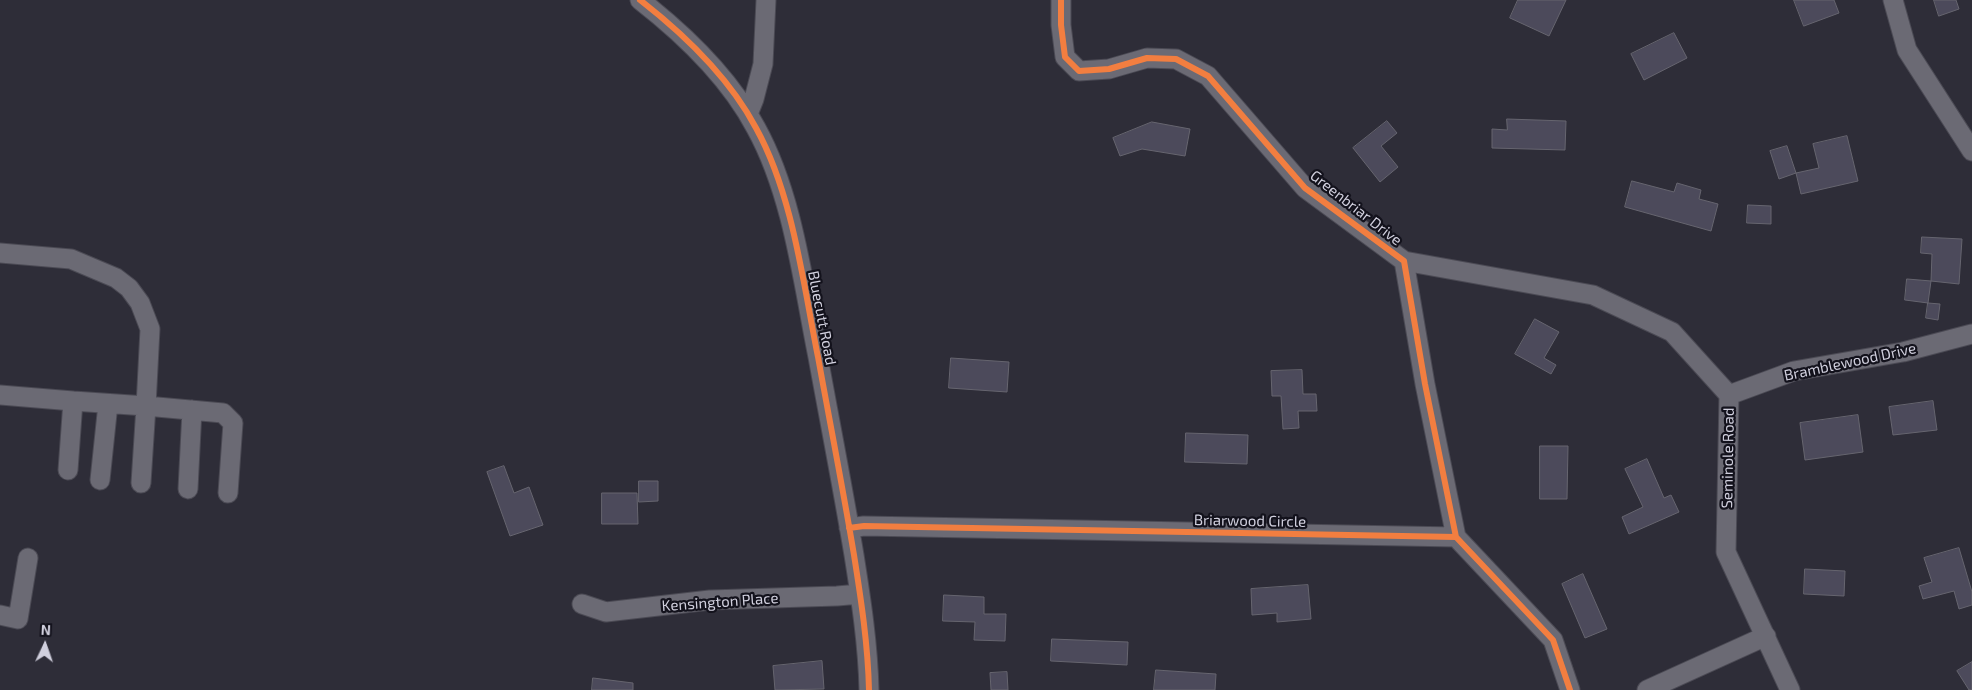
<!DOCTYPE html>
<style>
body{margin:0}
#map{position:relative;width:1972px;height:690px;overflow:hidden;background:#2e2d38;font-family:"Exo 2",sans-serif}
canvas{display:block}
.north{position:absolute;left:20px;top:620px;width:50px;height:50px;-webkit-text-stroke:4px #13121c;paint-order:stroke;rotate:3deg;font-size:14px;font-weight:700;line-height:20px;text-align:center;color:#d1d0de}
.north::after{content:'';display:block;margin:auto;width:18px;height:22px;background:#d1d0de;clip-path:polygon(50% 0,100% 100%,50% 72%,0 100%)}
</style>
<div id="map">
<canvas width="1972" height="690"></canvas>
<div class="north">N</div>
</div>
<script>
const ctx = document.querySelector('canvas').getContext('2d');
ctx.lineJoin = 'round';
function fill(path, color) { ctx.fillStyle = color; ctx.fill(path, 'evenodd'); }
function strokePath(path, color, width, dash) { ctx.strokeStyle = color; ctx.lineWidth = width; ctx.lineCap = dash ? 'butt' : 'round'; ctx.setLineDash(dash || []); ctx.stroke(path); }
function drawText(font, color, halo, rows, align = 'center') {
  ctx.font = font + ' "Exo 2",sans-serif'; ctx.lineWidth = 4.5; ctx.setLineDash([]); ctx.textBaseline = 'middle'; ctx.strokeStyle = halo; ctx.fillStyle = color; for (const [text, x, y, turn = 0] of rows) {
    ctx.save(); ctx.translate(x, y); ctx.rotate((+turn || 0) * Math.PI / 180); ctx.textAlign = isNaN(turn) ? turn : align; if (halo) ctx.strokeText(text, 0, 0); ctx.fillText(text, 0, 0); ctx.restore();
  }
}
const building = new Path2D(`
 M1518 0H1566L1549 36 1510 18Z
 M1794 0H1834L1839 13 1804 26Z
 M1934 0H1956L1959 9 1939 16Z
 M1674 33 1687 58 1644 80 1631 54Z
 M1507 119 1566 121 1565 150 1492 148V129L1507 130Z
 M1387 121 1397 133 1381 146 1398 167 1380 182 1353 148Z
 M1152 122 1190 129 1185 156 1142 149 1120 156 1113 138Z
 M1847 136 1858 181 1801 194 1796 173 1819 168 1813 144Z
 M1787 146 1796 173 1779 179 1770 151Z
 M1632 181 1674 192 1677 183 1701 190 1699 199 1718 204 1711 231 1625 207Z
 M1748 205 1771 206V224L1747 223Z
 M1922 237 1962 239 1959 284 1931 281 1932 254 1921 253Z
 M1907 279 1931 281 1928 303 1905 300Z
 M1928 303 1940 304 1938 320 1926 318Z
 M1535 319 1559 332 1544 358 1556 365 1551 374 1515 354Z
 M951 358 1009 362 1007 392 949 388Z
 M1302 370 1303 394H1316L1317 411H1298L1299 428 1283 429 1281 396H1272L1271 371Z
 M1933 401 1937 430 1893 435 1889 407Z
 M1858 415 1863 452 1805 460 1800 423Z
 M1186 433 1248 435 1247 464 1185 462Z
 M1540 446H1568L1567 499H1540Z
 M1647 459 1664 498 1671 495 1679 512 1629 534 1622 517 1643 507 1625 469Z
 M504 466 514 493 529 487 543 525 510 536 487 472Z
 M639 481H658V501L639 502Z
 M602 493H637L638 524H602Z
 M1959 548 1972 592V605L1959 609 1954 591 1923 599 1919 586 1932 582 1924 558Z
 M1805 569 1845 571 1844 596 1804 594Z
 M1583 574 1607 629 1585 638 1562 584Z
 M1308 585 1311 619 1277 622V613L1252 615 1251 589Z
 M944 595 984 597V614H1006L1005 641 974 640 975 622 943 621Z
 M1052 639 1128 642 1127 665 1051 661Z
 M822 661 824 689 775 690 773 666Z
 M1972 662V690H1969L1957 671Z
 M1156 670 1216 674 1215 690H1154Z
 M1007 672 1008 690H991L990 673Z
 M593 678 633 683V690H592Z`);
fill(building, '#4c4a5b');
strokePath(building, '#66656f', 1);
const minor = new Path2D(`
 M640 0C685 35 729 77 756 128 793 195 803 283 818 357 830 423 843 489 854 555 861 599 868 645 869 690
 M1061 0V25L1065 57 1079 71 1109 69 1147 58 1176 59 1208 76 1305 188 1404 261 1425 384 1456 537
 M1893 0 1907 50 1972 151
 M748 114 754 99 763 64 766 0
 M0 253 71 259 116 278 129 288 140 303 150 329 146 406 73 401
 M1404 261 1593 295 1672 332 1729 395 1726 552 1790 690
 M0 395 73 401 68 470
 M1729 395 1794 371 1903 352 1972 334
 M100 480 108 404
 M141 483 146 406 223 413 233 423 228 493
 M188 489 192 410
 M849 528 864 526 1456 537 1553 640 1570 690
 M582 604 606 612 710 600 837 596 860 594
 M0 615 18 619 28 558
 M1647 690 1766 636`);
strokePath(minor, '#4b4a54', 21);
strokePath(minor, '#6b6a74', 19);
strokePath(new Path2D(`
 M640 0C685 35 729 77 756 128 793 195 803 283 818 357 830 423 843 489 854 555 861 599 868 645 869 690
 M1061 0V25L1065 57 1079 71 1109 69 1147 58 1176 59 1208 76 1305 188 1404 261 1425 384 1456 537
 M849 528 864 526 1456 537 1553 640 1570 690`), '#f27e40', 6);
drawText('15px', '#d1d0de', '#13121c', [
 ["Greenbriar Drive",1356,208,38],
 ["Bluecutt Road",822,318,79],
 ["Bramblewood Drive",1850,362,-12],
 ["Seminole Road",1728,458,-89],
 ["Briarwood Circle",1250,521,1],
 ["Kensington Place",720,602,-4]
]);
</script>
